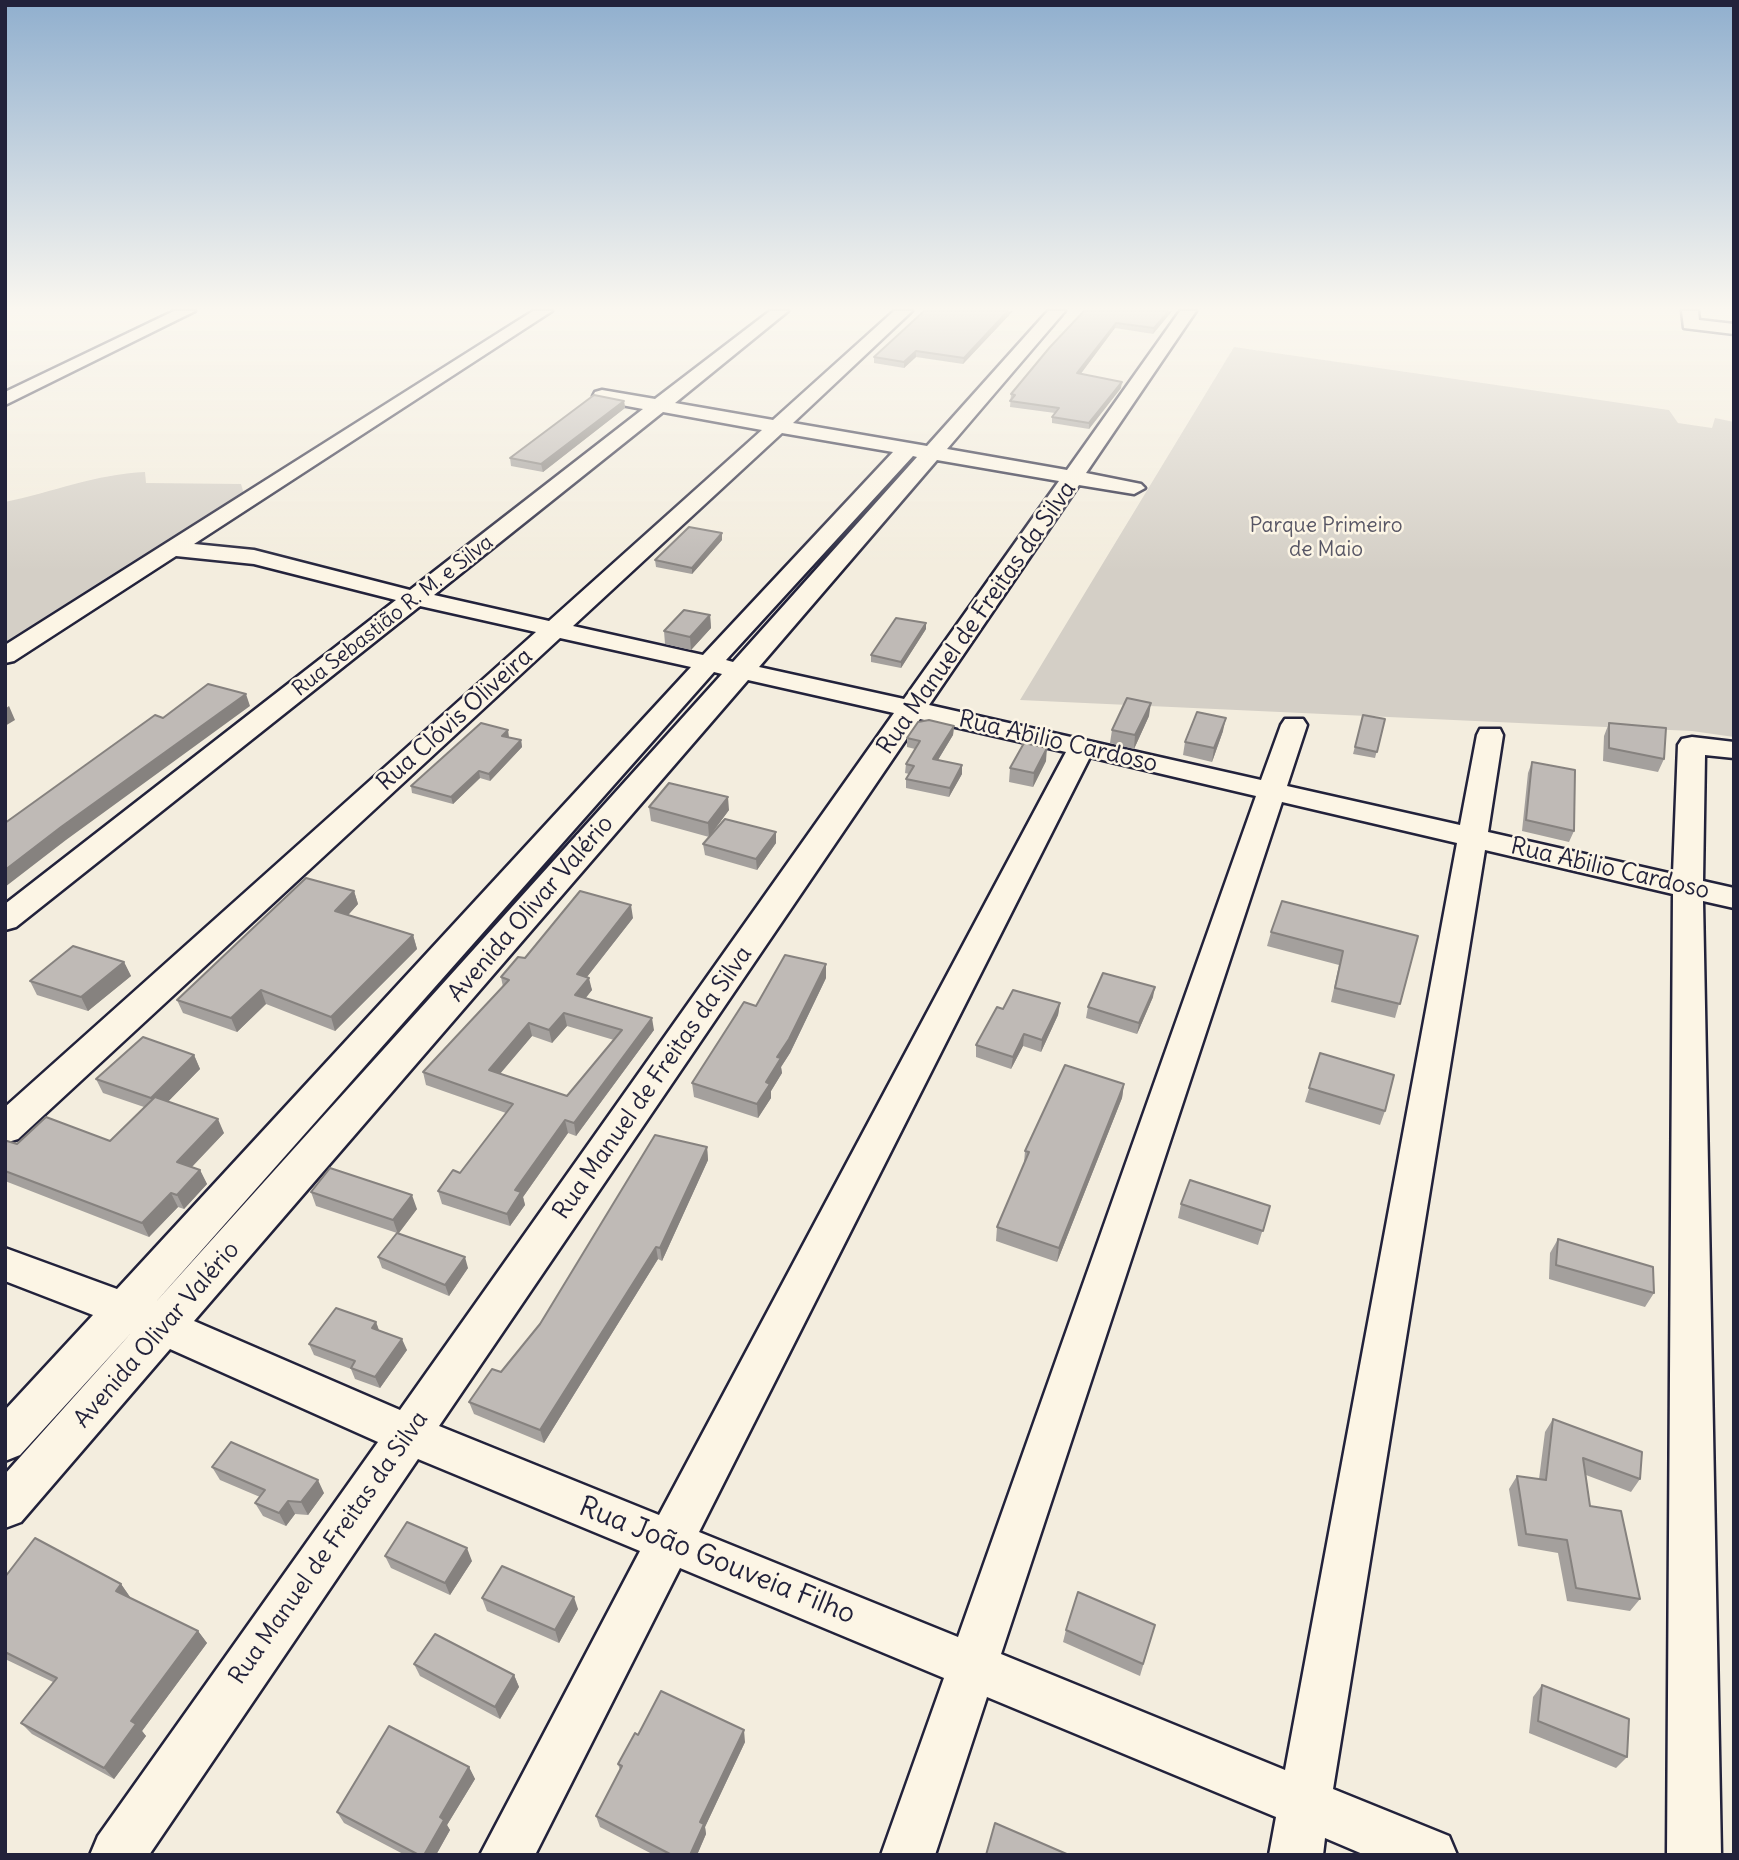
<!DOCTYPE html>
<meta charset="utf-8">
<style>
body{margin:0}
#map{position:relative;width:1739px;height:1860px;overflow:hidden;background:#f3edde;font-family:Delius,sans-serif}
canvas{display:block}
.frame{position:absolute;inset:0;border:7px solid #22223b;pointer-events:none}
</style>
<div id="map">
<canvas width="1739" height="1860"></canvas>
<div class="frame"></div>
</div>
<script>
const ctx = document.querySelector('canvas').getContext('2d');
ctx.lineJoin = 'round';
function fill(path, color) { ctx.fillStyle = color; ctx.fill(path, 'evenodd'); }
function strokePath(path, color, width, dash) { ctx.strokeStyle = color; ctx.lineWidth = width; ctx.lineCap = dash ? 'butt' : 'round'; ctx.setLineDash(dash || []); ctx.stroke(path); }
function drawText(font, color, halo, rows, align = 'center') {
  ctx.font = font + ' Delius,sans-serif'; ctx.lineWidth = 5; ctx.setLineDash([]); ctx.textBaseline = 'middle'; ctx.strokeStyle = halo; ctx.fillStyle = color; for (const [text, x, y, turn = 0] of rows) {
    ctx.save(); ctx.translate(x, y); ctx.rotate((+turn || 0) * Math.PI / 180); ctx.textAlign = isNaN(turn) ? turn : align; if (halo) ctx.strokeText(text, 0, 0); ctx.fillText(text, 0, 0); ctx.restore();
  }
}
fill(new Path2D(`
 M1234 347 1669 410 1678 423 1712 428 1715 418 1734 422V737L1692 731 1020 700Z
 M145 472 146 483 241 484 244 494 5 646V502C53 492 96 474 145 472Z`), '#d4cfc6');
const minor = new Path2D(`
 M174 311H195L5 405V392Z
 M533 311H552L194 544 254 550 410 590 643 409 595 400 593 396 595 392 602 390 655 399 770 311H788L675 403 773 420 894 311H912L793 423 927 446 1048 311H1065L947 449 1067 470 1180 311H1196L1086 473 1141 484 1145 488 1134 494 1079 485 929 705 1261 780 1281 725 1285 719H1303L1307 725 1287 786 1460 825 1477 735 1480 729H1500L1503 735 1488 832 1673 874 1678 745 1682 739 1692 737 1734 742V758L1705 755 1703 881 1734 888V908L1703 901 1721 1855H1667L1673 894 1485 850 1333 1789 1449 1836 1457 1855H1365L1325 1838 1323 1855H1269L1276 1817 987 1697 935 1855H881L944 1678 680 1568 535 1855H480L640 1551 418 1459 149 1855H90L98 1836 378 1442 170 1349 21 1522 5 1528V1474L132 1332 20 1455 5 1461V1410L93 1315 5 1281V1248L117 1289 691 667 560 638 18 1139 5 1143V1107L536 632 420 606 16 927 5 930V904L396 600 254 564 176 556 14 661 5 663V645ZM663 412 762 430 549 621 434 595ZM782 433 893 452 703 655 573 626ZM913 456 917 457 733 662 726 660ZM937 460 1059 481 904 699 759 667ZM714 672 722 674 154 1304ZM748 680 894 713 400 1410 194 1321ZM920 719 1066 752 659 1515 439 1426ZM1090 757 1256 796 958 1637 699 1532ZM1282 802 1457 843 1285 1770 1001 1654Z
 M1682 311H1698L1699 320 1734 324V334L1684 328Z`);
strokePath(minor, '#22223b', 5);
fill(minor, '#fcf5e5');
fill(new Path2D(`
 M924 311H1013L963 364 916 357 904 368 874 363V357Z
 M1084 311H1172L1153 334 1115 328 1081 373 1121 388 1089 429 1052 423V417L1055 413 1010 407 1011 394Z
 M624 401 625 408 543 472 511 466 510 458Z
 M722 540 692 574 656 567 655 560Z
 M710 615 711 628 691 650 665 644 664 631Z
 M926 629 901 668 871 662V655Z
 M1363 715 1385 719 1375 758 1353 754Z
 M1149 716 1134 749 1110 743 1112 730Z
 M1609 723 1664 759 1658 772 1603 761 1604 736Z
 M954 726 953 735 938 760 962 765V774L949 797 906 788V779L909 774 905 773 906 764 915 749 907 747V738Z
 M1223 731 1212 762 1183 755 1185 742Z
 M508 737 521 740 522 747 490 781 480 778 453 804 412 793 411 786 509 737Z
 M1046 761 1033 787 1009 782 1010 768Z
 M1532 762 1574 831 1569 842 1522 831 1528 773Z
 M649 807 729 810 709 837 651 821Z
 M776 843 757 870 705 855 703 844Z
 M354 891 358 904 348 915 413 935 417 949 335 1031 266 1004 237 1032 183 1013 177 1000Z
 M633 918 587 977 592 990 585 998 654 1030 576 1136 568 1133 523 1197 525 1205 510 1226 442 1204 438 1191 460 1173 506 1113 426 1085 423 1072 503 987 501 977 525 958ZM567 1026 614 1040 567 1096 500 1074 532 1036 552 1043Z
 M1271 932 1418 936 1395 1018 1331 1002 1339 965 1267 946Z
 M124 962 131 976 88 1011 37 995 30 981Z
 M826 978 790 1053 781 1067 782 1073 771 1091V1098L758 1118 694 1097 692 1083 756 1006Z
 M1153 997 1137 1034 1086 1018 1088 1007Z
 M1060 1003 1058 1015 1041 1052 1023 1046 1011 1069 976 1057V1045L1003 1009Z
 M1320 1053 1385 1111 1380 1125 1305 1102Z
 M194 1055 200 1069 168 1101 224 1133 192 1167 200 1170 207 1184 184 1209 178 1207 149 1237 5 1181V1143L17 1144 110 1141 144 1107 103 1093 96 1079Z
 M1124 1084 1122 1098 1057 1262 996 1241 997 1227 1024 1163 1025 1151Z
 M707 1147 708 1160 662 1261 658 1259 544 1443 474 1414 469 1402 501 1372Z
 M311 1192 417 1209 399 1233 468 1268 449 1296 382 1268 378 1257 397 1233 316 1206Z
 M1181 1204 1270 1206 1258 1245 1178 1218Z
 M1558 1239 1654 1293 1645 1307 1549 1279 1550 1253Z
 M376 1322 379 1330 407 1350 380 1388 355 1379 351 1369 314 1355 309 1344Z
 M1553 1419 1640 1479 1631 1492 1586 1475 1590 1506 1640 1599 1630 1611 1567 1601 1558 1553 1518 1546 1509 1489 1517 1476 1539 1479 1545 1432Z
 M212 1467 324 1493 308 1515 295 1514 286 1526 263 1516 255 1503 260 1497 220 1480Z
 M385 1556 472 1561 450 1595 391 1568Z
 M5 1577 121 1584 130 1597V1598L198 1631 207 1643 142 1731 146 1736 114 1779 32 1734 21 1723 53 1682 5 1659Z
 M482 1598 578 1609 559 1643 487 1611Z
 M1155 1625 1140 1676 1063 1642 1066 1630Z
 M414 1664 514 1675 519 1687 500 1719 420 1676Z
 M1542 1685 1627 1757 1616 1768 1529 1733 1533 1697Z
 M638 1735 745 1742 705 1827 706 1834 697 1855H654L600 1827 596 1816 620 1770 618 1764Z
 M469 1767 475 1779 447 1825 450 1830 436 1855H405L344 1823 337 1812Z`), '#a4a09d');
fill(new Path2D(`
 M1008 311H1013L963 364 964 358Z
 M1169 311H1172L1153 334 1154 328Z
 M1116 323 1115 328 1077 379V373Z
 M916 351V357L904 368V362Z
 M1122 382 1121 388 1089 429V423Z
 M624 401 625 408 543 472 541 464Z
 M722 533V540L692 574V568Z
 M710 615 711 628 691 650 690 637Z
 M926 623V629L901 668V662Z
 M246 694 250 706 66 840 5 887V870L61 827Z
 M1151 703 1149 716 1134 749 1135 735Z
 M9 706 15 720 5 726V709Z
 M1226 718 1223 731 1212 762 1214 748Z
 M954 726 953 735 933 768V759Z
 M508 730 509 737 503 742 502 736Z
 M521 740 522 747 490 781 489 774Z
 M1047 748 1046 761 1033 787 1034 773Z
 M962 765V774L949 797 950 788Z
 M479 771 480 778 453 804 451 797Z
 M728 797 729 810 709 837 708 823Z
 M776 832V843L757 870 756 859Z
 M354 891 358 904 340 924 335 911Z
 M631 905 633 918 579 987 577 974Z
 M413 935 417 949 335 1031 331 1017Z
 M124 962 131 976 88 1011 81 997Z
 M826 964V978L790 1053 781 1067 782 1073 771 1091V1098L758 1118 757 1104 766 1082 777 1057Z
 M589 978 592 990 578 1008 575 995Z
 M1155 987 1153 997 1137 1034 1139 1023Z
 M261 990 266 1004 237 1032 231 1018Z
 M1060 1003 1058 1015 1041 1052 1042 1040Z
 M564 1013 567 1026 552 1043 549 1030Z
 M652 1018 654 1030 576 1136 574 1123Z
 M529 1023 532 1036 492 1083 489 1070Z
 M1024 1034 1023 1046 1011 1069 1013 1057Z
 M194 1055 200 1069 158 1112 151 1098Z
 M1124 1084 1122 1098 1057 1262 1059 1248Z
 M218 1119 224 1133 183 1176 177 1162Z
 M565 1120 568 1133 523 1197 525 1205 510 1226 507 1214 515 1190Z
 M707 1147 708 1160 662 1261 660 1248Z
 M200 1170 207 1184 184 1209 177 1195Z
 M171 1193 178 1207 149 1237 142 1223Z
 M412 1195 417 1209 398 1234 393 1220Z
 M656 1247 658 1259 544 1443 540 1430Z
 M465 1257 468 1268 449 1296 445 1285Z
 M376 1322 380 1334 372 1328Z
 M402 1339 407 1350 380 1388 375 1377Z
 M318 1480 324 1493 308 1515 301 1502Z
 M288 1501 295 1514 286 1526 279 1513Z
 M467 1548 472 1561 450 1595 445 1583Z
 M121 1584 130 1597 126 1604 116 1591Z
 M574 1597 578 1609 559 1643 555 1630Z
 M198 1631 207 1643 142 1731 146 1736 114 1779 104 1768 131 1721Z
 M514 1675 519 1687 500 1719 495 1707Z
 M744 1730 745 1742 705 1827 706 1834 697 1855H690L700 1822Z
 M469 1767 475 1779 447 1825 450 1830 436 1855H424L440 1817Z`), '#86827f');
const building = new Path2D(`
 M924 311H1008L964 358 916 351 904 362 874 357Z
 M1084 311H1169L1154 328 1116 323 1077 373 1122 382 1089 423 1052 417 1059 408 1010 401 1015 395 1011 394 1050 347Z
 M594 395 624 401 541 464 510 458Z
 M689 527 722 533 692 568 655 560Z
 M684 610 710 615 690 637 664 631Z
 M896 618 926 623 901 662 871 655Z
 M208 684 246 694 61 827 5 870V823L155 715 163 718Z
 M1127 698 1151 703 1135 735 1112 730Z
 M1197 712 1226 718 1214 748 1185 742Z
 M1363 715 1385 719 1377 752 1355 747Z
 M929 720 954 726 933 759 962 765 950 788 906 779 914 766 906 764 920 741 907 738 918 722Z
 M481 723 508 730 502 736 521 740 489 774 479 771 451 797 411 786Z
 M1609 723 1666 728 1664 759 1609 748Z
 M1024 743 1047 748 1034 773 1010 768Z
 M1532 762 1575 770 1574 831 1526 820Z
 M669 783 728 797 708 823 649 807Z
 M725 819 776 832 756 859 703 844Z
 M306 878 354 891 335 911 413 935 331 1017 261 990 231 1018 177 1000Z
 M580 891 631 905 577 974 589 978 575 995 652 1018 574 1123 565 1120 515 1190 521 1192 507 1214 438 1191 453 1170 460 1173 513 1104 423 1072 509 980 501 977 518 957 525 958ZM564 1013 622 1030 567 1096 489 1070 529 1023 549 1030Z
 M1282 901 1418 936 1400 1004 1335 988 1343 951 1271 932Z
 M73 946 124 962 81 997 30 981Z
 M785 955 826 964 789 1039 777 1057 781 1058 766 1082 770 1084 757 1104 692 1083 744 1002 756 1006Z
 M1103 973 1155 987 1139 1023 1088 1007Z
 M1013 990 1060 1003 1042 1040 1024 1034 1013 1057 976 1045 997 1007 1003 1009Z
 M143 1037 194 1055 151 1098 96 1079Z
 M1320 1053 1394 1075 1385 1111 1309 1088Z
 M1065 1065 1124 1084 1059 1248 997 1227 1029 1152 1025 1151Z
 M155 1097 218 1119 177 1162 200 1170 177 1195 171 1193 142 1223 5 1171V1143L7 1141 17 1144 46 1117 110 1141Z
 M655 1135 707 1147 660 1248 656 1247 540 1430 469 1402 492 1369 501 1372 540 1324Z
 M330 1168 412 1195 393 1220 311 1192Z
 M1190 1180 1270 1206 1263 1231 1181 1204Z
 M397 1233 465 1257 445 1285 378 1257Z
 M1558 1239 1653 1267 1654 1293 1556 1265Z
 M336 1308 376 1322 372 1328 402 1339 375 1377 351 1368 355 1361 309 1344Z
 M1553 1419 1642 1452 1640 1479 1583 1458 1590 1506 1621 1511 1640 1599 1576 1588 1567 1540 1526 1534 1517 1476 1546 1480Z
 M231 1442 318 1480 301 1502 288 1501 279 1513 255 1503 265 1490 212 1467Z
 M407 1522 467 1548 445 1583 385 1556Z
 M35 1538 121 1584 116 1591 198 1631 131 1721 136 1724 104 1768 21 1723 57 1678 5 1652V1577Z
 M502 1566 574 1597 555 1630 482 1598Z
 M1078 1592 1155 1625 1143 1664 1066 1630Z
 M435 1634 514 1675 495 1707 414 1664Z
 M1542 1685 1629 1719 1627 1757 1538 1721Z
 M661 1691 744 1730 700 1822 704 1824 690 1855H672L596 1816 622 1766 618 1764 635 1733 638 1735Z
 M389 1726 469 1767 440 1817 444 1820 424 1855H419L337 1812Z
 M995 1823 1069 1855H986Z`);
fill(building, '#bfbab6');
strokePath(building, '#86827f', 2);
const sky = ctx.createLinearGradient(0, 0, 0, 571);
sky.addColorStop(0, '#90afce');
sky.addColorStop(0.54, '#faf7f0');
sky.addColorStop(1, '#faf7f000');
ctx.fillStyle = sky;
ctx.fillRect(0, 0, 1739, 571);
drawText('21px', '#575665', '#fcf5e5', [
 ["Parque Primeiro",1326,526],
 ["de Maio",1326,550]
]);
drawText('21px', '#22223b', '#fcf5e5', [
 ["Rua Sebastião R. M. e Silva",393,616,-38]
]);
drawText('24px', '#22223b', '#fcf5e5', [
 ["Rua Manuel de Freitas da Silva",977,618,-55],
 ["Rua Clóvis Oliveira",455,720,-42],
 ["Rua Abilio Cardoso",1058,742,13],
 ["Rua Abilio Cardoso",1610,869,13],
 ["Avenida Olivar Valério",531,909,-49],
 ["Rua Manuel de Freitas da Silva",653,1083,-55],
 ["Avenida Olivar Valério",157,1335,-49],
 ["Rua Manuel de Freitas da Silva",329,1548,-55]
]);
drawText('28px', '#22223b', '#fcf5e5', [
 ["Rua João Gouveia Filho",717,1561,22]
]);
</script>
